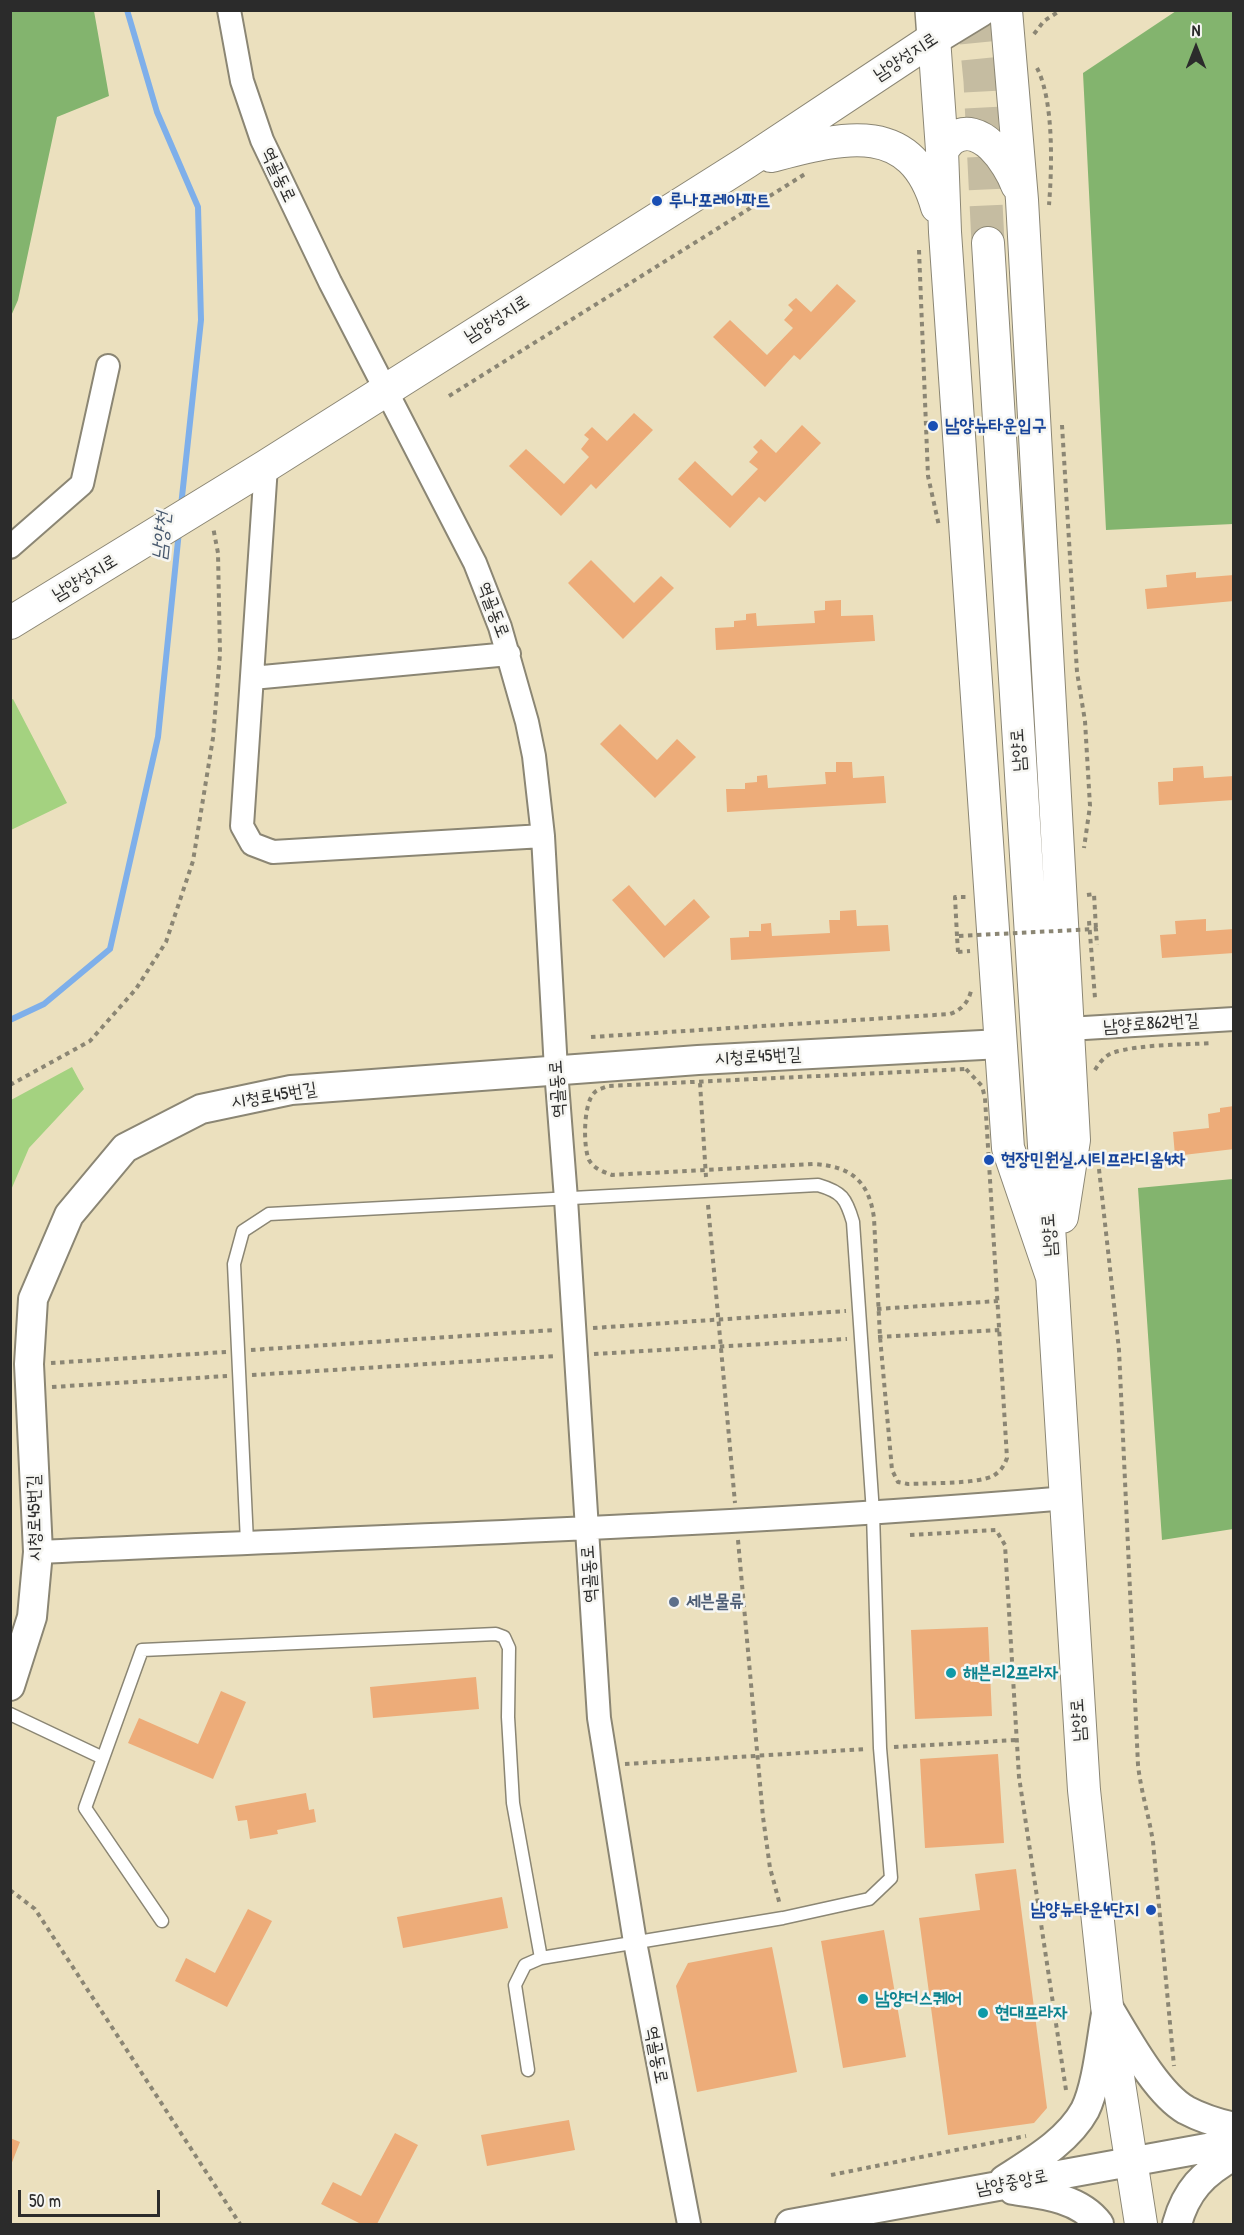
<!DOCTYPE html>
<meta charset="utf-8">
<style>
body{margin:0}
#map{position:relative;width:1244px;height:2235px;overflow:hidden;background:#ebe0be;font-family:"Patrick Hand",sans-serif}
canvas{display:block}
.frame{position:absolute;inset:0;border:12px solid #2b2b2b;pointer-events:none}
.north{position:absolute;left:1166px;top:18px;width:60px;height:60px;-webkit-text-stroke:4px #f6f6f2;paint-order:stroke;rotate:0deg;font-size:16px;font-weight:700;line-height:24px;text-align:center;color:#2b2b2b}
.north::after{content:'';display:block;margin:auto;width:21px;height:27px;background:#2b2b2b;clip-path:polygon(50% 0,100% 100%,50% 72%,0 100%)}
.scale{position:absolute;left:18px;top:2190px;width:142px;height:27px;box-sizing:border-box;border:3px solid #2b2b2b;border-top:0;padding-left:8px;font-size:18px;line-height:21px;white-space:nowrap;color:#2b2b2b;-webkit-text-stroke:4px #f6f6f2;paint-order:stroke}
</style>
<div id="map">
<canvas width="1244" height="2235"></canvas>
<div class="frame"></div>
<div class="north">N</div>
<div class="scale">50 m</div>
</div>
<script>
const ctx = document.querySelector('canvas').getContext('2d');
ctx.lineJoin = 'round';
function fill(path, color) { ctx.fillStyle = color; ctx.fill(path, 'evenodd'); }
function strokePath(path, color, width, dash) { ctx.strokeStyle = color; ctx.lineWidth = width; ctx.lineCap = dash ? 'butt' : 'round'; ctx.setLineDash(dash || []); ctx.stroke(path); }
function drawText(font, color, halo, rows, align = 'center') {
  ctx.font = font + ' "Patrick Hand","Poor Story",sans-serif'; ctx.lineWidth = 5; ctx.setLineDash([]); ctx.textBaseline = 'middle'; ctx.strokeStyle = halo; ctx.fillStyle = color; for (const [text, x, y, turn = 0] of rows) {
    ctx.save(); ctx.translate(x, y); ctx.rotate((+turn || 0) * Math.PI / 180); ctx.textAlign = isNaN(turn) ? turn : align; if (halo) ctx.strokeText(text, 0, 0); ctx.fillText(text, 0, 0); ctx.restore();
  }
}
fill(new Path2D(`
 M13 699 67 803 11 830 10 700Z
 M72 1067 84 1089 29 1148 11 1190V1100Z`), '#a4d280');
fill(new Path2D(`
 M11 10 94 11 109 96 57 117 18 300 11 316Z
 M1176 11H1233V524L1106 530 1083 73Z
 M1233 1179V1529L1162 1540 1138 1188Z`), '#83b46e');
strokePath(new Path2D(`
 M127 10 157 112 198 207 201 320 181 506
 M10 1020 44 1004 110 949 158 737 179 531`), '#7eafea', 6);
fill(new Path2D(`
 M837 284 856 301 800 360 794 355 765 387 713 337 730 320 767 355 793 328 784 320 793 310 788 305 796 298 811 312Z
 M634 413 653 430 596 489 591 484 561 516 509 466 526 449 564 484 589 457 581 449 589 439 584 435 592 427 607 441Z
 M802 425 821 443 765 502 759 497 730 528 678 479 695 461 732 496 758 469 749 462 758 452 753 447 761 439 776 453Z
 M591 560 634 603 661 576 674 588 623 639 568 583Z
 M1196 572V578L1234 575V601L1147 609 1145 589 1167 587 1166 575Z
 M841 600V616L873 615 875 641 716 650 715 628 734 627V621L746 620V614L756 613 757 626 815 623 814 611 825 610V601Z
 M620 724 657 760 677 739 696 757 655 798 600 744Z
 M836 762H852L853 778 884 776 886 803 727 812 726 789H745V783L757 782V776L767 775 768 788 826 784 825 772H836Z
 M1203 766 1204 778 1234 776V800L1159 805 1158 782 1173 781V768Z
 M629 885 665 926 694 899 710 917 664 958 612 900Z
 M856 910 857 926 888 925 890 951 731 960 730 938 749 937V931H761V924L771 923 772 936 830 933 829 920H840V911Z
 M1206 919V931L1234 929V953L1162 958 1160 935 1176 934 1175 921Z
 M1234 1106V1149L1175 1156 1173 1132 1209 1128 1208 1114 1220 1112V1108Z
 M988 1627 992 1716 915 1719 911 1630Z
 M476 1677 479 1709 373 1718 370 1687Z
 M221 1691 246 1702 213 1779 128 1743 139 1718 198 1744Z
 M998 1754 1004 1843 925 1848 920 1759Z
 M306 1793 309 1810 314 1809 316 1822 277 1830 278 1834 250 1839 247 1820 238 1821 235 1806Z
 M1016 1869 1047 2108 1034 2123 948 2135 919 1918 980 1910 975 1874Z
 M502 1897 508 1928 403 1948 397 1917Z
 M248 1909 272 1921 227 2007 175 1981 186 1958 215 1973Z
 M884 1930 906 2057 843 2068 821 1941Z
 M772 1947 797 2072 697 2092 676 1986 688 1963Z
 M569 2120 575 2150 487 2166 481 2135Z
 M395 2133 418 2145 377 2224H361L321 2204 333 2182 361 2196Z
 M10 2138 20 2142 11 2165H10Z`), '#edac79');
strokePath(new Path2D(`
 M973 10 980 81 988 243`), '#c5bca1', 33, [33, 16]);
const service = new Path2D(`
 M247 1542 234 1264 243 1231 269 1214 818 1185C842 1192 846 1198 853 1222L873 1513 880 1748 891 1878 869 1899 783 1918 541 1958 525 1965 515 1985 528 2070
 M10 1714 103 1758
 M162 1921 85 1808 142 1650 496 1634 504 1637 509 1648 508 1717 513 1803 541 1958`);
const minor = new Path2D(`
 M229 10 242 81 262 140 330 282 475 563 500 627 527 722 534 756 543 836 556 1070 566 1199 599 1718 635 1942 689 2224
 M266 466 242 826 252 844 273 852 543 836
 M10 547 82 484 108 366
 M252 678 509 654
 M1068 1029 1234 1019
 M38 1552C381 1536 725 1527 1067 1498`);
const tertiary = new Path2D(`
 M10 1686 32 1617 38 1552 29 1364 33 1299 69 1215 125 1148 201 1109 291 1090 698 1060 1001 1044
 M1108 2007C1126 2036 1156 2093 1186 2110 1201 2118 1217 2123 1234 2127
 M1004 2180C1033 2161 1068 2141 1085 2110 1097 2086 1101 2041 1106 2014
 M1013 2190C1042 2194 1080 2198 1099 2224
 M790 2224 1234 2143
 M1177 2224C1186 2191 1203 2173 1234 2156`);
const secondary = new Path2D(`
 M1006 10 1022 200 1074 1140 1062 1217
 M942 150C945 147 948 142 952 139 980 119 1009 163 1017 185
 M771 156C841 138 911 117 937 207
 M988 243 1084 1790 1107 2006 1141 2224
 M10 623 266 466 747 162 934 38 942 150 945 232 1008 1148 1052 1277`);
const primary = new Path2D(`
 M932 10 934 38 980 10`);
strokePath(service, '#8b8674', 15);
strokePath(minor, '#8b8674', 26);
strokePath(tertiary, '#8b8674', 32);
strokePath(secondary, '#8b8674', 34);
strokePath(primary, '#8b8674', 36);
strokePath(new Path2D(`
 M1034 34 1044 21 1061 10
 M1037 68C1054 101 1052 168 1049 205
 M919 250 928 476 939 526
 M449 396 805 174
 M1062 425 1077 672 1085 721 1090 806 1084 848
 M1087 895 1094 894 1096 929
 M1089 921 1095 998
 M957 936 955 897H966
 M958 952 970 951
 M591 1037 950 1014C961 1010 968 1003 971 991
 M966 1069 982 1086 985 1098 1007 1458C1004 1466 1001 1471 993 1476 975 1484 930 1483 908 1484L898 1482 892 1470 880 1337 874 1218C869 1181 851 1166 813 1164L612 1175C604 1172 594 1169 589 1160 583 1147 583 1102 595 1092 598 1089 604 1088 608 1086Z
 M1095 1070C1099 1063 1105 1056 1112 1053 1139 1044 1183 1045 1212 1043
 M700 1083 706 1177
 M10 1085 90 1041 136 989 166 942 193 861 213 738 220 654 218 553 213 527
 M1098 1160 1119 1350 1138 1765C1141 1792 1149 1816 1153 1842L1174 2066
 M708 1205 735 1503
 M877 1309 998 1301
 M593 1328 846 1311
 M878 1337 1000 1330
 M251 1350 555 1330
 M594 1354 847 1339
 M51 1363 226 1352
 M252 1375 556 1356
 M52 1387 227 1376
 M910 1535 996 1530 1005 1545 1019 1777 1066 2090
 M738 1540 763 1817 770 1868 780 1905
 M894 1747 1017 1740
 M625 1764 866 1749
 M10 1890 35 1909 240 2224
 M831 2175 1026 2136`), '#8b8674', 4, [4.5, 4.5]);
strokePath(service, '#fff', 12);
strokePath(minor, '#fff', 22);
strokePath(tertiary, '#fff', 28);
strokePath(secondary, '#fff', 32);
strokePath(primary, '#fff', 33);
strokePath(new Path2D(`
 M958 952 957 936 1096 929 1097 945`), '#8b8674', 4, [4.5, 4.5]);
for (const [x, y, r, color] of [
 [657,201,6,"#1a4fb4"],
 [933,426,6,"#1a4fb4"],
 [989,1160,6,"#1a4fb4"],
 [674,1602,6,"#5c6f8a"],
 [951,1673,6,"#0f9aa8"],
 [1151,1910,6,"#1a4fb4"],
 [863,1999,6,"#0f9aa8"],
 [983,2013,6,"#0f9aa8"]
]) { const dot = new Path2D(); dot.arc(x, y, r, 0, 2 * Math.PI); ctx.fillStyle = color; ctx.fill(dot); strokePath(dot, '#f6f6f2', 2); }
drawText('18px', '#2b2b2b', '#f6f6f2', [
 ["남양성지로",906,57,-33],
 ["역골동로",278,175,65],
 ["남양성지로",497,319,-32],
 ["남양성지로",85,578,-31],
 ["역골동로",493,610,69],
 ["남양로",1019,750,-94],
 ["남양로862번길",1151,1024,-4],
 ["시청로45번길",758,1057,-3],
 ["역골동로",558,1089,-94],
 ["시청로45번길",274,1096,-9],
 ["남양로",1050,1235,-94],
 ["시청로45번길",35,1518,-91],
 ["역골동로",590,1574,-94],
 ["남양로",1079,1720,-94],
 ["역골동로",656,2055,79],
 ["남양중앙로",1012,2183,-11]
]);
drawText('bold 18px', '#164399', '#f6f6f2', [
 ["루나포레아파트",669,201],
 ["남양뉴타운입구",945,426],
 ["현장민원실.시티프라디움4차",1001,1160],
 ["남양뉴타운4단지",1139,1910,"right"]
], 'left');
drawText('bold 18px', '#4e5e75', '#f6f6f2', [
 ["세븐물류",686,1602]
], 'left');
drawText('bold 18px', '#0d838f', '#f6f6f2', [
 ["해븐리2프라자",963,1673],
 ["남양더스퀘어",875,1999],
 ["현대프라자",995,2013]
], 'left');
drawText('italic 20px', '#48596e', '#f6f6f2', [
 ["남양천",162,536,-84]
]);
</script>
